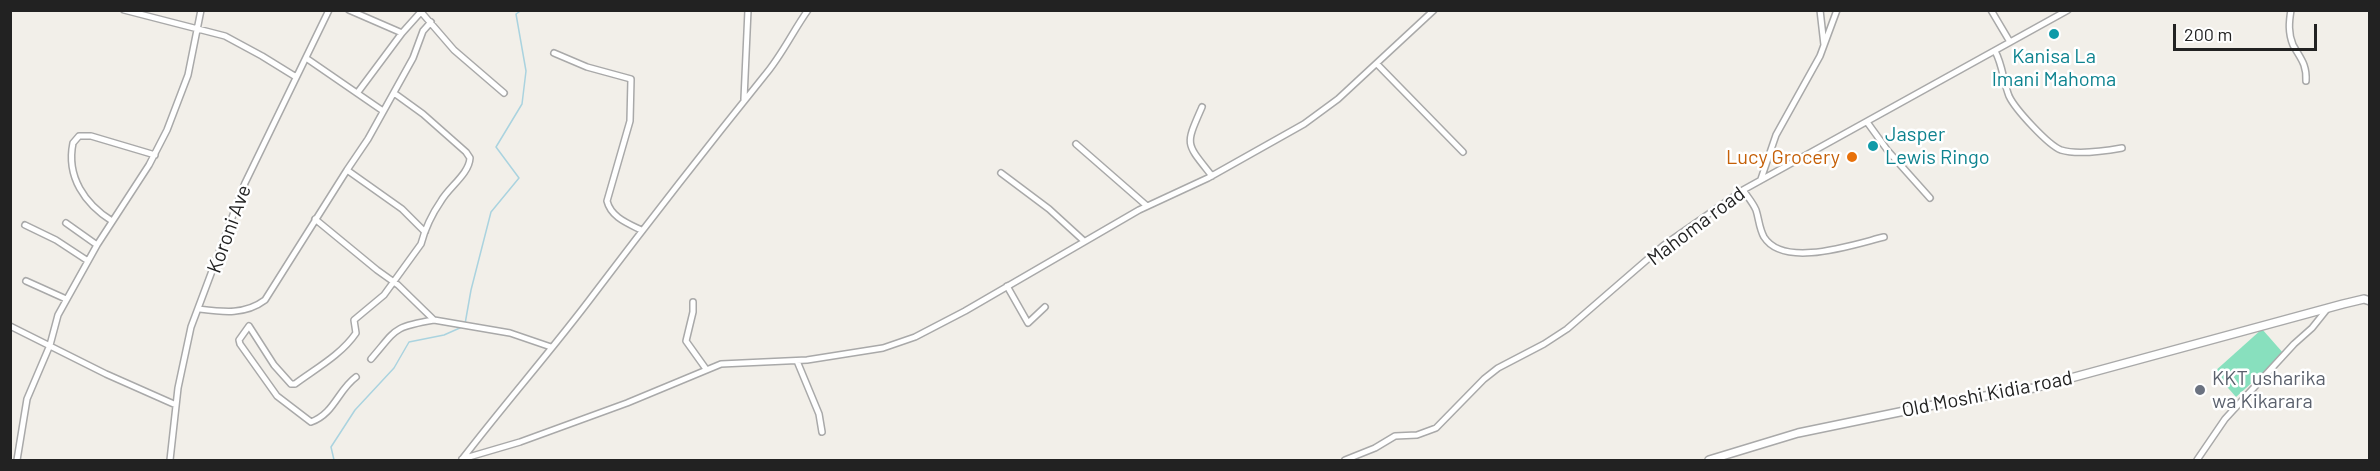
<!DOCTYPE html>
<style>
body{margin:0}
#map{position:relative;width:2380px;height:471px;overflow:hidden;background:#f2efe9;font-family:Barlow,sans-serif}
canvas{display:block}
.frame{position:absolute;inset:0;border:12px solid #222;pointer-events:none}
.scale{position:absolute;left:2173px;top:24px;width:144px;height:27px;box-sizing:border-box;border:3px solid #222;border-top:0;padding-left:8px;font-size:18px;line-height:21px;white-space:nowrap;color:#222;-webkit-text-stroke:4px #fff;paint-order:stroke}
</style>
<div id="map">
<canvas width="2380" height="471"></canvas>
<div class="frame"></div>
<div class="scale">200 m</div>
</div>
<script>
const ctx = document.querySelector('canvas').getContext('2d');
ctx.lineJoin = 'round';
function fill(path, color) { ctx.fillStyle = color; ctx.fill(path, 'evenodd'); }
function strokePath(path, color, width, dash) { ctx.strokeStyle = color; ctx.lineWidth = width; ctx.lineCap = dash ? 'butt' : 'round'; ctx.setLineDash(dash || []); ctx.stroke(path); }
function drawText(font, color, halo, rows, align = 'center') {
  ctx.font = font + ' Barlow,sans-serif'; ctx.lineWidth = 5; ctx.setLineDash([]); ctx.textBaseline = 'middle'; ctx.strokeStyle = halo; ctx.fillStyle = color; for (const [text, x, y, turn = 0] of rows) {
    ctx.save(); ctx.translate(x, y); ctx.rotate((+turn || 0) * Math.PI / 180); ctx.textAlign = isNaN(turn) ? turn : align; if (halo) ctx.strokeText(text, 0, 0); ctx.fillText(text, 0, 0); ctx.restore();
  }
}
fill(new Path2D(`
 M2262 329 2284 354 2236 397 2214 372Z`), '#88e0be');
strokePath(new Path2D(`
 M465 324 471 290 491 212 519 178 496 147 522 104 526 71 516 14 522 10
 M334 460 331 447 355 410 394 368 409 342 444 335 462 327`), '#aad3df', 1.5);
const minor = new Path2D(`
 M124 10 225 36 262 56 296 77
 M349 10 402 33 419 14 422 13 454 50 504 93
 M1820 10 1824 45
 M1991 10 2010 42
 M2291 10C2289 22 2288 33 2293 45 2300 58 2307 64 2306 81
 M1995 51C2003 66 2003 81 2009 96 2015 109 2048 145 2061 150 2077 155 2105 151 2122 148
 M554 53 587 67 631 79 630 121 607 201C611 217 627 223 641 230
 M306 58 383 111
 M1377 64 1463 152
 M358 92 402 33
 M744 99 748 10
 M1202 107C1185 146 1185 142 1212 176
 M1867 122 1888 151 1930 198
 M1076 144 1147 206
 M347 170 402 209 425 232
 M1001 173 1049 209 1084 241
 M1761 179 1776 135 1820 56 1837 10
 M1743 190C1747 196 1753 203 1756 210 1759 219 1759 228 1764 237 1784 269 1855 244 1884 237
 M315 219 377 270 398 285 434 320 510 333 551 347
 M112 221C85 204 66 177 73 143L79 136H91L155 155
 M66 223 97 245
 M25 225 56 240 88 261
 M26 281 66 299
 M1007 286 1028 323 1045 307
 M693 302V312L686 341 706 369
 M199 309C223 312 245 315 265 300L347 170 368 139 413 58 423 31 431 22
 M10 326 106 374 176 405
 M371 359C397 329 392 327 434 320
 M797 361 819 414 822 432
 M356 377C338 390 334 414 311 422L277 396 240 344 239 340 249 326 274 365 291 384H295C315 369 341 355 356 333L354 320 384 295 421 244C425 229 432 214 441 201 449 187 469 174 470 158L466 152 423 114 394 93
 M463 458C506 402 552 350 594 294 650 220 707 147 765 75 782 55 793 31 808 10
 M462 459 520 442 627 403 721 364 807 360 883 348 915 337 965 311 1139 210 1208 178 1304 124 1338 99 1434 10
 M17 460 27 399 50 345 58 315 97 245 149 165 167 130 188 75 201 10
 M170 460 178 388 191 327 245 183 329 10
 M1345 460 1375 448 1395 436 1417 435 1436 428 1484 379 1498 368 1544 344 1567 329 1664 245 1743 190 2068 10
 M2197 460 2225 419 2294 344 2312 328 2328 308`);
const tertiary = new Path2D(`
 M1709 460 1798 433 1948 402 2034 388 2343 304 2364 299 2370 301`);
strokePath(minor, '#a9a9a9', 8);
strokePath(tertiary, '#a9a9a9', 10);
strokePath(minor, '#fff', 5);
strokePath(tertiary, '#fff', 7);
for (const [x, y, r, color] of [
 [2054,34,6,"#0f9aa8"],
 [1873,146,6,"#0f9aa8"],
 [1852,157,6,"#e8710a"],
 [2200,390,6,"#6b7280"]
]) { const dot = new Path2D(); dot.arc(x, y, r, 0, 2 * Math.PI); ctx.fillStyle = color; ctx.fill(dot); strokePath(dot, '#fff', 2); }
drawText('20px', '#0d838f', '#fff', [
 ["Kanisa La",2054,56],
 ["Imani Mahoma",2054,79],
 ["Jasper",1885,134,"left"],
 ["Lewis Ringo",1885,157,"left"]
]);
drawText('20px', '#c56008', '#fff', [
 ["Lucy Grocery",1840,157]
], 'right');
drawText('20px', '#222', '#fff', [
 ["Mahoma road",1696,226,-37],
 ["Koroni Ave",229,229,-70],
 ["Old Moshi Kidia road",1987,394,-11]
]);
drawText('20px', '#5b616d', '#fff', [
 ["KKT usharika",2212,378],
 ["wa Kikarara",2212,401]
], 'left');
</script>
